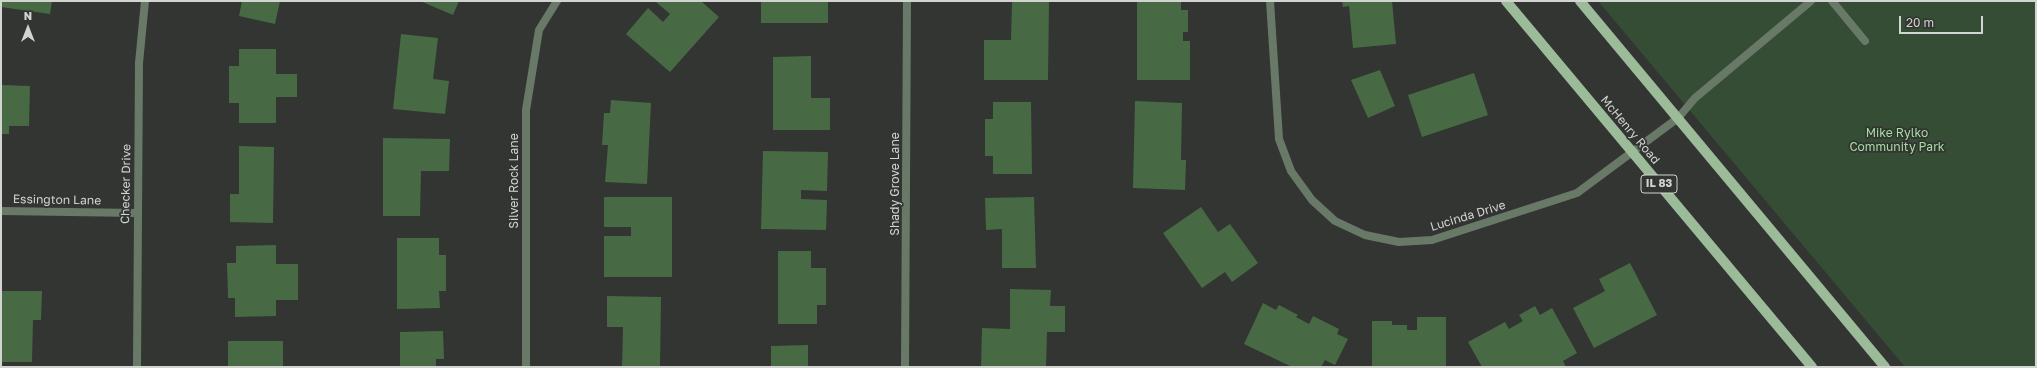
<!DOCTYPE html>
<style>
body{margin:0}
#map{position:relative;width:2037px;height:368px;overflow:hidden;background:#323532;font-family:"Golos Text",sans-serif}
canvas{display:block}
.frame{position:absolute;inset:0;border:2px solid #d2d4d2;pointer-events:none}
.north{position:absolute;left:8px;top:8px;width:40px;height:40px;-webkit-text-stroke:3px #323532;paint-order:stroke;rotate:0deg;font-size:11px;font-weight:700;line-height:16px;text-align:center;color:#d2d4d2}
.north::after{content:'';display:block;margin:auto;width:14px;height:18px;background:#d2d4d2;clip-path:polygon(50% 0,100% 100%,50% 72%,0 100%)}
.scale{position:absolute;left:1899px;top:16px;width:84px;height:18px;box-sizing:border-box;border:2px solid #d2d4d2;border-top:0;padding-left:5px;font-size:12px;line-height:14px;white-space:nowrap;color:#d2d4d2;-webkit-text-stroke:3px #323532;paint-order:stroke}
</style>
<div id="map">
<canvas width="2037" height="368"></canvas>
<div class="frame"></div>
<div class="north">N</div>
<div class="scale">20 m</div>
</div>
<script>
const ctx = document.querySelector('canvas').getContext('2d');
ctx.lineJoin = 'round';
function fill(path, color) { ctx.fillStyle = color; ctx.fill(path, 'evenodd'); }
function strokePath(path, color, width, dash) { ctx.strokeStyle = color; ctx.lineWidth = width; ctx.lineCap = dash ? 'butt' : 'round'; ctx.setLineDash(dash || []); ctx.stroke(path); }
function drawText(font, color, halo, rows, align = 'center') {
  ctx.font = font + ' "Golos Text",sans-serif'; ctx.lineWidth = 3.5; ctx.setLineDash([]); ctx.textBaseline = 'middle'; ctx.strokeStyle = halo; ctx.fillStyle = color; for (const [text, x, y, turn = 0] of rows) {
    ctx.save(); ctx.translate(x, y); ctx.rotate((+turn || 0) * Math.PI / 180); ctx.textAlign = isNaN(turn) ? turn : align; if (halo) ctx.strokeText(text, 0, 0); ctx.fillText(text, 0, 0); ctx.restore();
  }
}
fill(new Path2D(`
 M1598 1H2036V367H1905Z`), '#354d34');
fill(new Path2D(`
 M1 1H52L50 14 1 7Z
 M242 1H280L275 24 239 16Z
 M420 1H459L453 15Z
 M657 1H701L719 17 670 72 626 34 648 8 663 22 670 14 656 2Z
 M761 1H828V23H761Z
 M1137 1H1181V10H1188V32H1183V41H1190V80H1137Z
 M1342 1H1392L1396 44 1353 48 1349 6 1343 7Z
 M1012 2H1049L1048 80H984V40H1011Z
 M401 34 438 38 433 79 449 81 445 114 393 109Z
 M239 49H276V74H297V97H276V123H239V103H229V66H239Z
 M811 56V98H830V130H773V57Z
 M1380 70 1395 106 1368 118 1351 80Z
 M1474 73 1488 115 1422 137 1408 95Z
 M1 85 30 86 29 126H9V134H1Z
 M611 100 651 103 647 184 605 182 608 145H602L604 113H610Z
 M1135 101 1182 103 1181 160H1186L1185 190 1133 188Z
 M993 102H1031L1032 174H993V156H985V119H993Z
 M383 138 450 139 449 171H421L420 216H383Z
 M239 146 274 147 273 223 230 222V194H239Z
 M763 151 828 152 827 191 801 190V199L827 200 826 230 761 229Z
 M604 197H672V277H604V236H631V227H604Z
 M1034 197 1036 268H1002V229L986 230 985 198Z
 M1201 207 1218 232 1230 224 1258 263 1232 282 1225 272 1202 288 1163 233Z
 M397 238H439V255H446V291H439L440 308 397 309Z
 M276 245V264H298V300H276V316L235 317V298H228L227 263H236V246Z
 M778 251H811V268H826V305H817V324H778Z
 M1630 263 1657 315 1594 348 1573 308 1605 291 1599 279Z
 M1010 289 1051 290 1050 306H1065V332H1047L1046 367H981L982 328 1010 329Z
 M1 291H42L41 320H33L32 362H1Z
 M607 296 661 297 660 367H622L623 327H607Z
 M1263 303 1276 310 1279 305 1298 315 1296 317 1309 324 1313 316 1339 329 1337 334 1348 339 1335 365 1325 360 1321 367H1292L1244 344Z
 M1535 306 1540 315 1552 308 1577 353 1563 361 1566 367H1482L1468 342 1505 322 1509 329 1523 321 1519 315Z
 M1417 317H1446V367H1372V321H1392V325H1407V330H1417Z
 M443 331 444 359H436V367H400V332Z
 M228 341H283V367H228Z
 M808 345V367H771V346Z`), '#476a45');
strokePath(new Path2D(`
 M1832 1 1865 41
 M1678 118 1695 98 1811 1`), '#697968', 8);
strokePath(new Path2D(`
 M1270 1 1279 139 1291 171 1312 200 1335 221 1365 235 1399 242 1432 240 1577 193 1678 118
 M1 211 137 213
 M526 367V110L539 30 557 1
 M905 367 907 1`), '#697968', 8);
strokePath(new Path2D(`
 M137 367 139 63 145 1`), '#697968', 8);
strokePath(new Path2D(`
 M1506 1 1812 367
 M1580 1 1885 367`), '#9cbc99', 10);
for (const [x, y, w] of [
 [1659,184,36]
]) { const box = new Path2D(); box.roundRect(x - w / 2, y - 9, w, 18, 3); ctx.fillStyle = '#323532'; ctx.fill(box); strokePath(box, '#d2d4d2', 1); }
drawText('bold 11px', '#d2d4d2', null, [
 ["IL 83",1659,184]
]);
drawText('12px', '#d2d4d2', '#323532', [
 ["McHenry Road",1630,130,50],
 ["Silver Rock Lane",514,181,-90],
 ["Checker Drive",126,184,-89],
 ["Shady Grove Lane",895,184,-90],
 ["Essington Lane",57,200,1],
 ["Lucinda Drive",1468,216,-17]
]);
drawText('12px', '#a6dea2', '#323532', [
 ["Mike Rylko",1897,133],
 ["Community Park",1897,147]
]);
</script>
